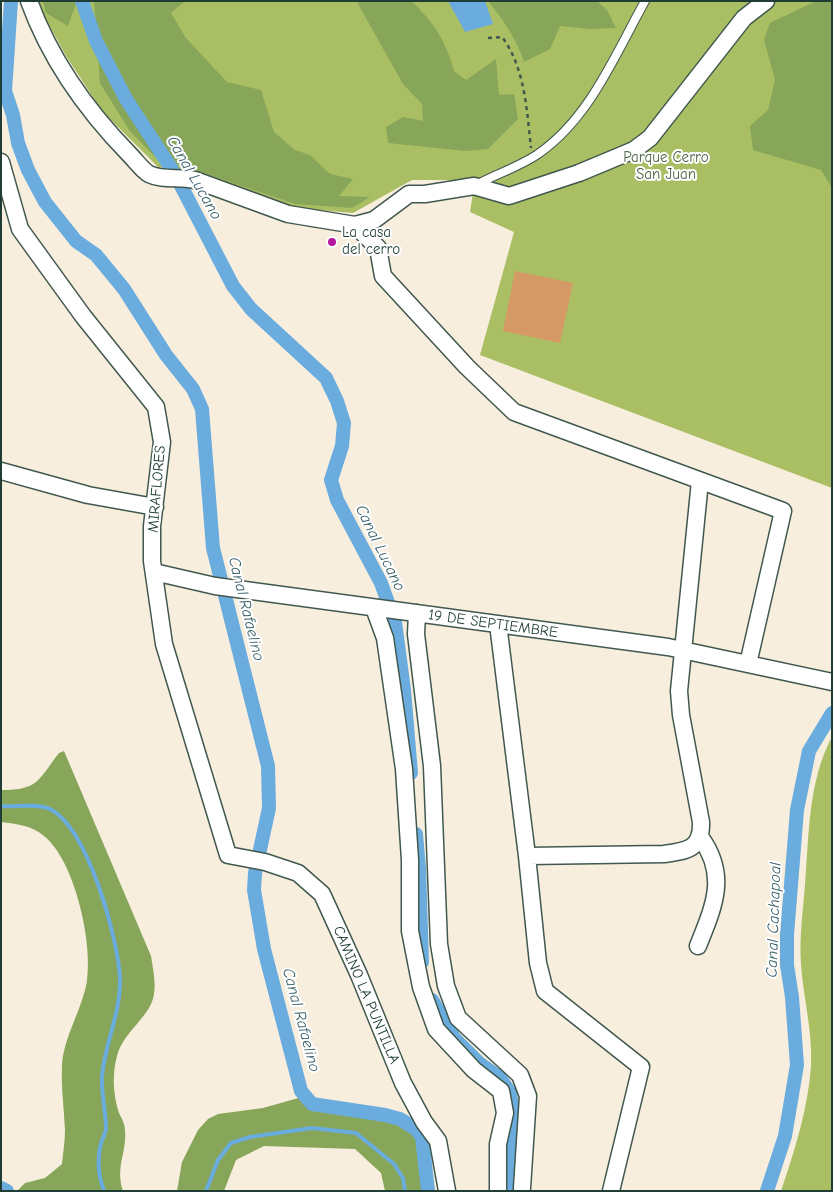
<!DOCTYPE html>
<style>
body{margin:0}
#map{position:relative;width:833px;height:1192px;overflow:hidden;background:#f8eede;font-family:"Comic Neue",sans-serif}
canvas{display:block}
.frame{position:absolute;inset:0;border:2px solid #1f3d34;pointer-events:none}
</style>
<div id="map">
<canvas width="833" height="1192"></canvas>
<div class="frame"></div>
</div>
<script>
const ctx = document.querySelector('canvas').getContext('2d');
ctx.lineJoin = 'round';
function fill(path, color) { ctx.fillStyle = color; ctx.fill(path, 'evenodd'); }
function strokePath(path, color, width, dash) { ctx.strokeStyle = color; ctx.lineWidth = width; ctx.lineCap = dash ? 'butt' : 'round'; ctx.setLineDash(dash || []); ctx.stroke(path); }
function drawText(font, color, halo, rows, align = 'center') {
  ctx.font = font + ' "Comic Neue",sans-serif'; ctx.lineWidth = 4; ctx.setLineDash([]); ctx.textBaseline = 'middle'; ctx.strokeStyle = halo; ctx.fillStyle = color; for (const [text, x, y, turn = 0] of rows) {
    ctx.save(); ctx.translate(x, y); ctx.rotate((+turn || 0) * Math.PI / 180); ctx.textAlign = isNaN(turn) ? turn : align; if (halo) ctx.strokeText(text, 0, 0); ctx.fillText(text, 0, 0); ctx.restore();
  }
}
fill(new Path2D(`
 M36 1H832V488L480 355 514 232 470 212 474 186 456 180H412L353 213 294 208 190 171 158 167 102 111 66 56Z
 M832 737V1191H781C795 1150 808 1108 811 1066 813 1032 803 997 801 964 799 938 803 911 805 885 809 836 808 781 832 737Z`), '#aabf63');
fill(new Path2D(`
 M43 1H77L68 26 46 13Z
 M94 1H185L171 13 186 38 227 82 261 90 274 132 295 150 310 155 330 174 353 179 339 196 370 197 352 208 295 204 154 156 129 130 100 83Z
 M359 1H412C435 25 445 39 454 71L466 80 496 59 499 95 514 94 518 119 488 149 466 151 388 143 386 127 403 117 423 121 422 104 403 84 358 4Z
 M488 1H597L607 10 616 28 590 29 560 26 550 49 524 62C516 38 504 21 488 1Z
 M816 1H832V188L821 170 753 150 750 126 768 110 775 80 764 40 770 23Z
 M64 751 151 956C153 969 156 982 154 994 151 1017 124 1030 117 1056 112 1074 113 1095 119 1113 122 1119 125 1124 125 1131 127 1152 115 1167 123 1191H17L25 1183 45 1178 62 1164C63 1153 65 1141 65 1130 64 1108 61 1087 62 1065 64 1036 82 1010 87 981 93 943 75 861 44 836 31 825 17 824 1 822V790C39 790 38 780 59 753Z
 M302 1097 309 1104 385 1117 413 1129 420 1141 422 1177 425 1191H385L381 1173 355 1149 264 1146 236 1160 224 1191H177L182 1162 198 1130 208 1119 218 1114 263 1108Z`), '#87a659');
fill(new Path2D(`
 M448 1H485L493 24 465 32Z`), '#6aacde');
strokePath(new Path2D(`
 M1 806C15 807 38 803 50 809 88 828 118 938 120 979 121 1012 105 1043 102 1076 101 1094 106 1111 106 1129 105 1134 103 1138 101 1143 97 1159 98 1175 104 1191
 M206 1191 218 1160 231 1143 250 1137 312 1128 356 1133 394 1164 403 1178 405 1191`), '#6aacde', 4);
strokePath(new Path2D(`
 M11 1 5 91 13 115 18 143 28 170 45 202 76 241 96 255 124 289 166 355 193 389 202 409 213 548 268 766 269 808 255 873 254 890 264 949 301 1091 312 1104 385 1115 400 1119 416 1129 422 1137 428 1191
 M82 1 96 41 126 99 175 174 233 286 251 309 326 378 337 401 344 423 342 446 331 480 337 500 381 583 395 622 404 690 411 773
 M416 834 419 868 422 962
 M432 1000 454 1038 479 1063 500 1078 510 1093 513 1113 510 1141 511 1191
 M1 1188 7 1191
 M767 1191 785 1136 797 1065 792 997 787 965V935L797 810 809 751 832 713`), '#6aacde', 14);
fill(new Path2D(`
 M515 271 573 283 560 343 503 331Z`), '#d49965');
const lane = new Path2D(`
 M476 185C496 174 519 167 538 154 590 118 615 55 645 1`);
const street = new Path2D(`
 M29 1C50 59 88 112 130 155 136 161 142 170 149 174 163 181 180 176 195 180L288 214 355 225 374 220 409 194H425L474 186 509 196 579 173 634 150 650 138 744 18 766 1
 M1 162 20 229 83 316 156 407 162 442 152 526V561L164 644 228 855 265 862 298 873 322 894 359 975 403 1083 424 1122 438 1141 447 1191
 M355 225 378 248 383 276 467 367 514 412 783 511 748 664
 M1 471 88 495 155 507
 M154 572 215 586 668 647 832 682
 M374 608 385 638 404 769 410 860V931L421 987 436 1029 474 1070 501 1091 505 1113 498 1144V1191
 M417 613 416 634 432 766 439 944 446 986 458 1018 520 1075 528 1096 522 1188
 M498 624 527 856 538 963 545 991 641 1067 611 1191
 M527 856 664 854C687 851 702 849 701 822L681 715 679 691 700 481
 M698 946C714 906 728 876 701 838`);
strokePath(lane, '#40584e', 10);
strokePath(street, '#40584e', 19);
strokePath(new Path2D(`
 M488 38 502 37C525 67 527 112 531 148`), '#40584e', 2.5, [4, 4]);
strokePath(lane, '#fff', 8);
strokePath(street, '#fff', 16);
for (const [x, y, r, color] of [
 [332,242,5,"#b5179e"]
]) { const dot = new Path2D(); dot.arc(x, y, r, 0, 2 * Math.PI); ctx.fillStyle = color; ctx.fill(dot); strokePath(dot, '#fff', 2); }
drawText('15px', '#496442', '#fff', [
 ["Parque Cerro",666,158],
 ["San Juan",666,175]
]);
drawText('15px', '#1f3d34', '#fff', [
 ["La casa",342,233],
 ["del cerro",342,250]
], 'left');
drawText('15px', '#1f3d34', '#fff', [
 ["MIRAFLORES",157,489,-85],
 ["19 DE SEPTIEMBRE",493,624,8],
 ["CAMINO LA PUNTILLA",366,995,67]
]);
drawText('italic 16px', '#365e67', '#fff', [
 ["Canal Lucano",194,178,60],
 ["Canal Lucano",380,548,64],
 ["Canal Rafaelino",246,609,76],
 ["Canal Cachapoal",774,920,-88],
 ["Canal Rafaelino",301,1020,75]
]);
</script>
